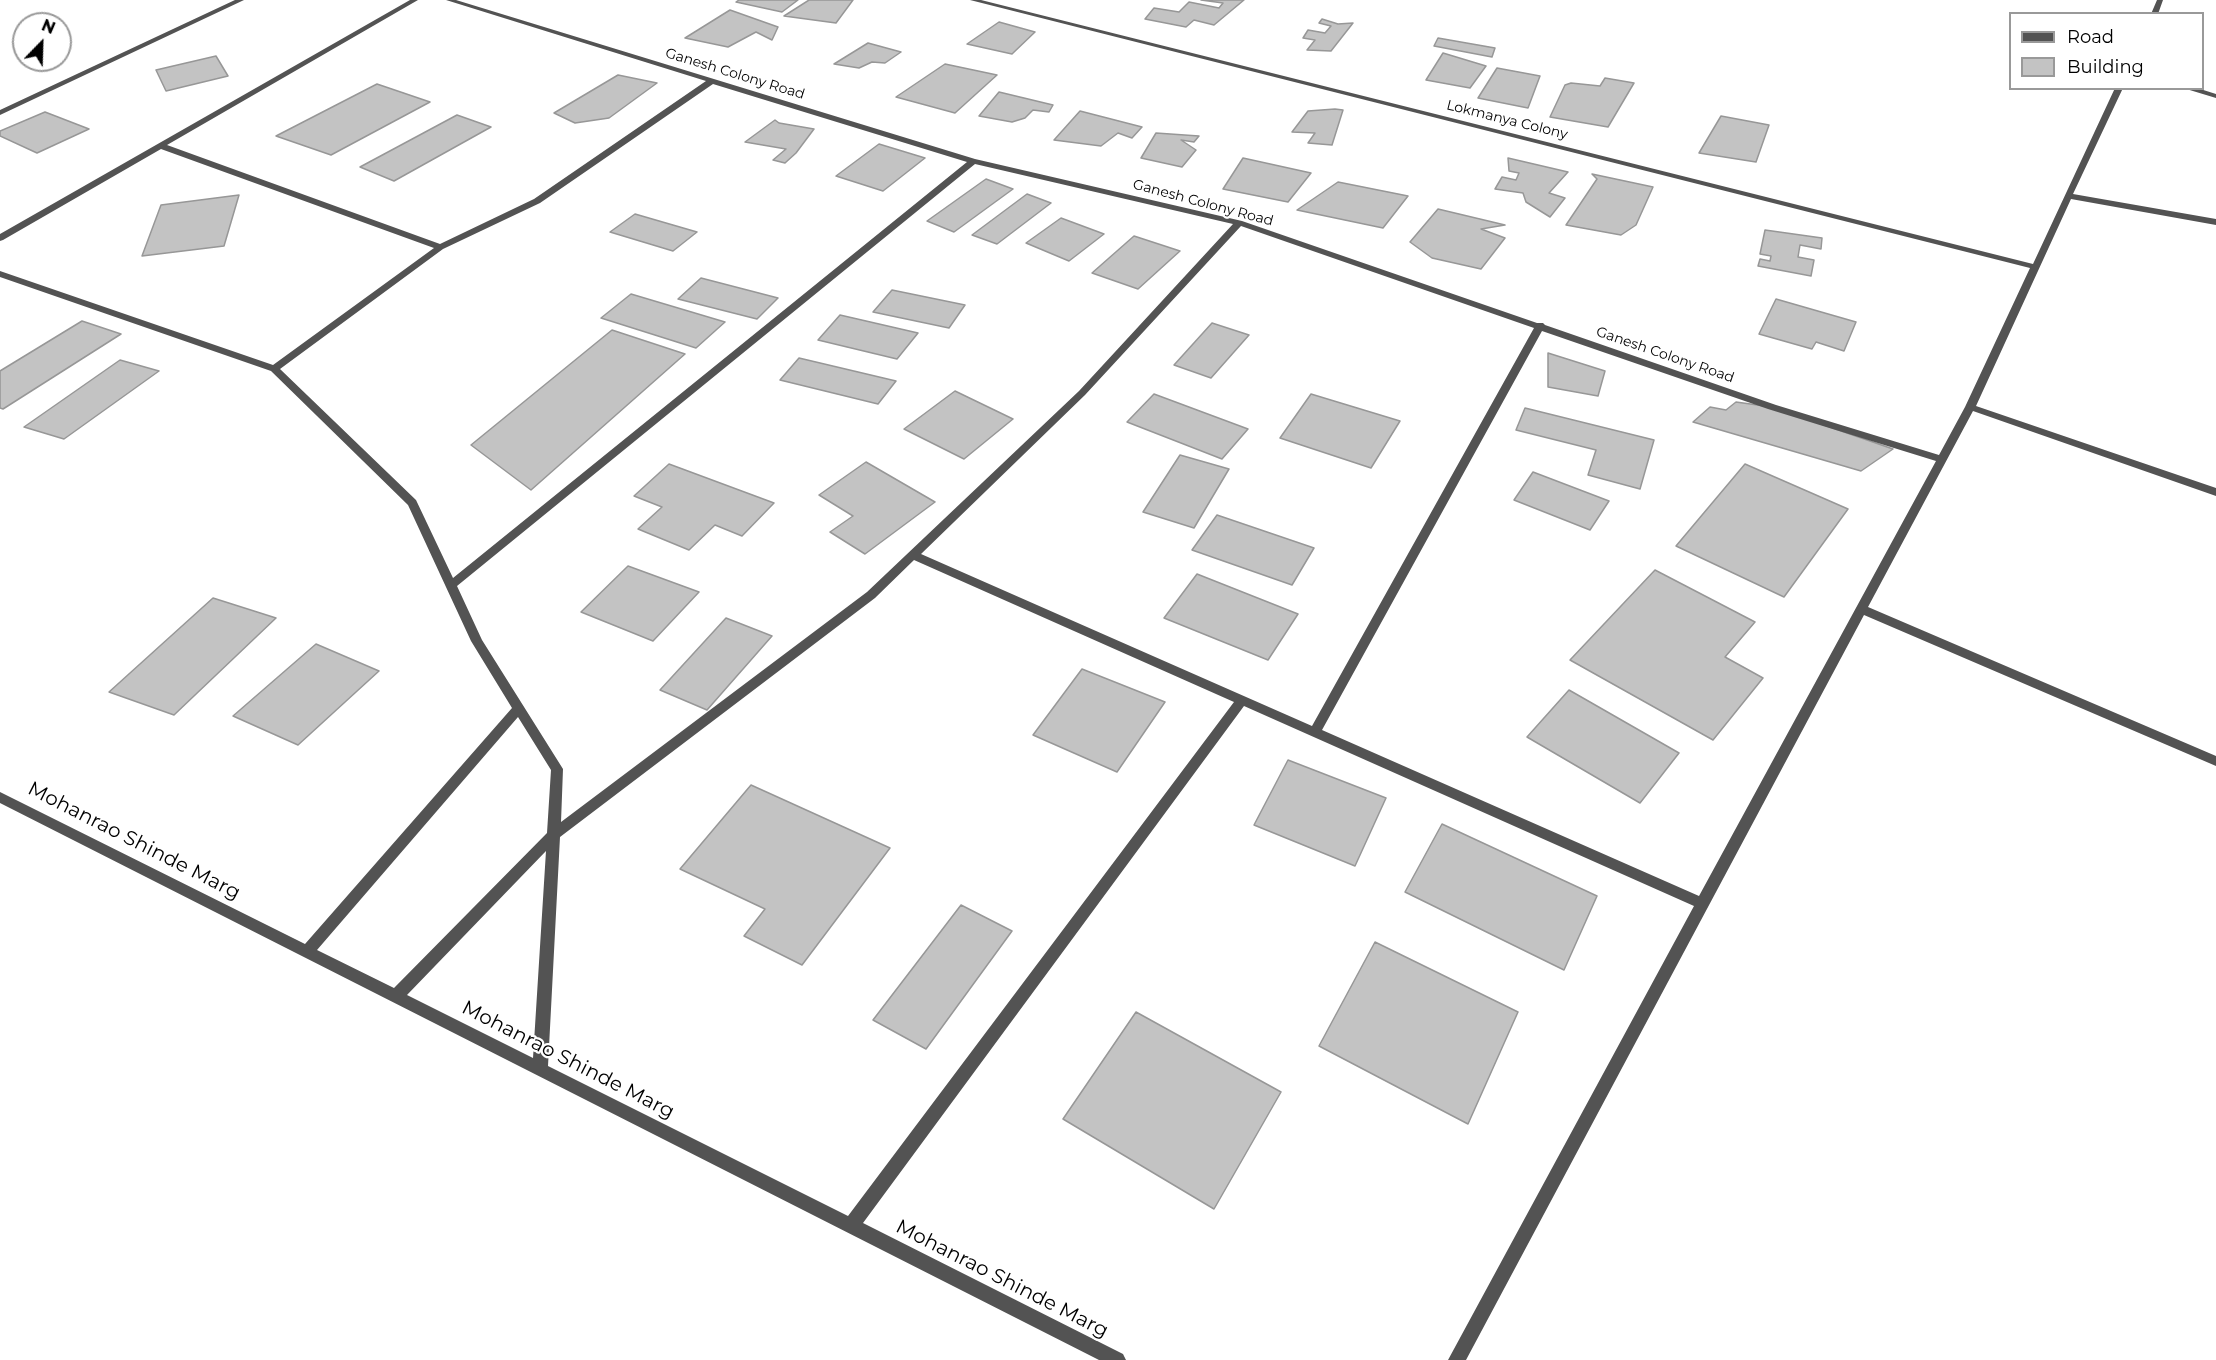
<!DOCTYPE html>
<style>
body{margin:0}
#map{position:relative;width:2216px;height:1360px;overflow:hidden;background:#fff;font-family:Montserrat,sans-serif}
canvas{display:block}
.legend{position:absolute;left:2009px;top:12px;width:195px;height:78px;box-sizing:border-box;background:#fff;border:2px solid #999;margin:0;padding:8px 10px;list-style:none;font-size:18px;color:#000}
.legend li{display:flex;align-items:center;gap:12px;height:30px}
.legend b{width:30px;border:2px solid #999}
.north{position:absolute;left:12px;top:12px;width:60px;height:60px;box-sizing:border-box;background:#fff;border:2px solid #999;border-radius:50%;rotate:23deg;font-size:16px;font-weight:700;line-height:24px;text-align:center;color:#000}
.north::after{content:'';display:block;margin:auto;width:21px;height:27px;background:#000;clip-path:polygon(50% 0,100% 100%,50% 72%,0 100%)}
</style>
<div id="map">
<canvas width="2216" height="1360"></canvas>
<ul class="legend">
<li><b style="height:8px;background:#535353"></b>Road</li>
<li><b style="height:16px;background:#c3c3c3"></b>Building</li>
</ul>
<div class="north">N</div>
</div>
<script>
const ctx = document.querySelector('canvas').getContext('2d');
ctx.lineJoin = 'round';
function fill(path, color) { ctx.fillStyle = color; ctx.fill(path, 'evenodd'); }
function strokePath(path, color, width, dash) { ctx.strokeStyle = color; ctx.lineWidth = width; ctx.lineCap = dash ? 'butt' : 'round'; ctx.setLineDash(dash || []); ctx.stroke(path); }
function drawText(font, color, halo, rows, align = 'center') {
  ctx.font = font + ' Montserrat,sans-serif'; ctx.lineWidth = 4.5; ctx.setLineDash([]); ctx.textBaseline = 'middle'; ctx.strokeStyle = halo; ctx.fillStyle = color; for (const [text, x, y, turn = 0] of rows) {
    ctx.save(); ctx.translate(x, y); ctx.rotate((+turn || 0) * Math.PI / 180); ctx.textAlign = isNaN(turn) ? turn : align; if (halo) ctx.strokeText(text, 0, 0); ctx.fillText(text, 0, 0); ctx.restore();
  }
}
const building = new Path2D(`
 M739 0H798L782 12 736 2Z
 M809 0H853L836 23 784 16Z
 M1201 0H1244L1214 25 1194 20 1186 27 1145 19 1154 8 1179 12 1189 2 1219 8 1223 3Z
 M730 10 778 27 772 40 756 32 728 47 685 38Z
 M1322 19 1338 24 1353 23 1331 51 1307 50 1315 40 1303 38 1308 30 1325 33 1331 26 1319 23Z
 M999 22 1035 32 1012 54 967 44Z
 M1438 38 1495 48 1492 57 1434 46Z
 M868 43 901 52 885 63 872 62 859 68 834 64Z
 M1443 53 1486 66 1470 88 1426 80Z
 M216 56 228 76 166 91 156 70Z
 M945 64 997 75 955 113 896 97Z
 M1497 68 1540 76 1528 108 1478 98Z
 M618 75 657 83 609 118 575 123 554 113Z
 M1605 78 1634 83 1608 127 1550 117 1565 85 1571 83 1600 86Z
 M377 84 430 102 331 155 276 136Z
 M999 92 1053 105 1049 112 1033 110 1025 118 1012 122 979 116Z
 M1335 109 1343 110 1332 145 1308 143 1315 133 1292 132 1308 111Z
 M1080 111 1142 127 1132 138 1118 133 1101 146 1054 140Z
 M45 112 89 129 37 153 0 136V131Z
 M457 115 491 127 394 181 360 167Z
 M1721 116 1769 125 1756 162 1699 153Z
 M775 120 779 123 814 129 796 153 785 163 773 160 786 149 745 142Z
 M1156 133 1199 136 1194 142 1181 140 1196 150 1182 167 1141 158Z
 M879 144 925 158 883 191 836 176Z
 M1243 158 1311 173 1288 202 1223 189Z
 M1508 158 1568 172 1549 193 1565 198 1550 217 1526 202 1523 193 1495 189 1502 177 1516 180 1519 173 1509 171Z
 M1592 174 1653 187 1636 225 1621 235 1566 225 1597 179Z
 M986 179 1013 189 954 232 927 221Z
 M1338 182 1408 196 1383 228 1297 210Z
 M1027 194 1051 203 997 244 972 235Z
 M239 195 224 246 142 256 161 205Z
 M1438 209 1505 225 1481 229 1505 238 1481 269 1432 258 1410 242Z
 M635 214 697 232 673 251 610 232Z
 M1061 218 1104 234 1069 261 1026 243Z
 M1765 230 1822 238 1821 249 1800 245 1798 257 1814 260 1811 276 1758 266 1760 259 1770 261 1771 256 1760 254Z
 M1134 236 1180 251 1138 289 1092 273Z
 M701 278 778 298 757 319 678 299Z
 M892 290 965 305 949 328 873 312Z
 M631 294 725 322 696 348 601 318Z
 M1776 299 1856 322 1844 351 1816 342 1812 349 1759 334Z
 M840 315 918 333 897 359 818 340Z
 M82 321 121 334 3 409 0 408V371Z
 M1212 323 1249 335 1211 378 1174 365Z
 M612 330 685 354 531 490 471 445Z
 M1548 353 1605 371 1598 396 1548 387Z
 M799 358 896 381 878 404 780 380Z
 M120 360 159 371 64 439 24 427Z
 M955 391 1013 419 964 459 904 429Z
 M1154 394 1248 429 1222 459 1127 422Z
 M1311 394 1400 421 1371 468 1280 438Z
 M1736 402 1772 407 1893 449 1861 471 1693 422 1710 407 1726 410Z
 M1525 408 1654 440 1640 489 1588 475 1596 450 1516 430Z
 M1180 455 1229 469 1194 528 1143 512Z
 M866 462 935 502 865 554 830 532 853 516 819 495Z
 M669 464 774 503 742 536 715 525 689 550 638 529 662 507 634 496Z
 M1745 464 1848 509 1784 597 1676 546Z
 M1533 472 1609 501 1590 530 1514 500Z
 M1217 515 1314 548 1292 585 1192 550Z
 M628 566 699 592 653 641 581 612Z
 M1655 570 1755 622 1725 657 1763 678 1713 740 1570 660Z
 M1197 574 1298 614 1268 660 1164 618Z
 M213 598 276 618 174 715 109 692Z
 M726 618 772 636 707 710 660 690Z
 M316 644 379 671 298 745 233 716Z
 M1082 669 1165 702 1117 772 1033 735Z
 M1569 690 1679 753 1640 803 1527 737Z
 M1288 760 1386 798 1355 866 1254 825Z
 M751 785 890 848 802 965 744 936 765 909 680 869Z
 M1442 824 1597 896 1564 970 1405 892Z
 M961 905 1012 931 926 1049 873 1020Z
 M1375 942 1518 1012 1468 1124 1319 1046Z
 M1136 1012 1281 1092 1214 1209 1063 1119Z`);
fill(building, '#c3c3c3');
strokePath(building, '#979797', 1.5);
fill(new Path2D(`
 M235 0H244L0 115V110Z
 M410 0H418L167 145 440 244 534 199 706 81 446 0H456L975 159 1242 221 1537 323H1543L1545 325 1776 405 1939 455 1965 407 2030 268 970 0H981L2033 264 2115 88H2123L2073 194 2216 219V225L2071 199 1976 406 2216 488V496L1973 411 1868 607 2216 756V766L1864 615 1466 1360H1448L1694 906 1244 706 863 1223 1123 1354 1126 1360H1099L0 803V792L305 944 512 708 471 641 408 505 271 371 0 277V271L273 365 434 248 161 149 3 240 0 241V234ZM713 84 967 162 453 578 416 500 280 369 443 249 540 203ZM975 164 1233 224 1079 391 867 592 561 822 563 769 482 640 457 586ZM1241 226 1534 328 1312 726 921 554 1085 395ZM1542 331 1768 409 1936 461 1699 896 1322 730ZM914 560 1234 702 848 1216 548 1066 560 837 875 598ZM518 717 551 770 547 833 394 988 317 950ZM546 851 533 1058 407 995Z
 M2157 0H2163L2158 14H2151Z
 M2183 88H2197L2216 94V98Z`), '#535353');
drawText('14px', '#000', '#fff', [
 ["Ganesh Colony Road",735,74,17],
 ["Lokmanya Colony",1507,120,14],
 ["Ganesh Colony Road",1203,203,15],
 ["Ganesh Colony Road",1665,355,19]
]);
drawText('20px', '#000', '#fff', [
 ["Mohanrao Shinde Marg",134,841,27],
 ["Mohanrao Shinde Marg",568,1060,27],
 ["Mohanrao Shinde Marg",1002,1279,27]
]);
</script>
